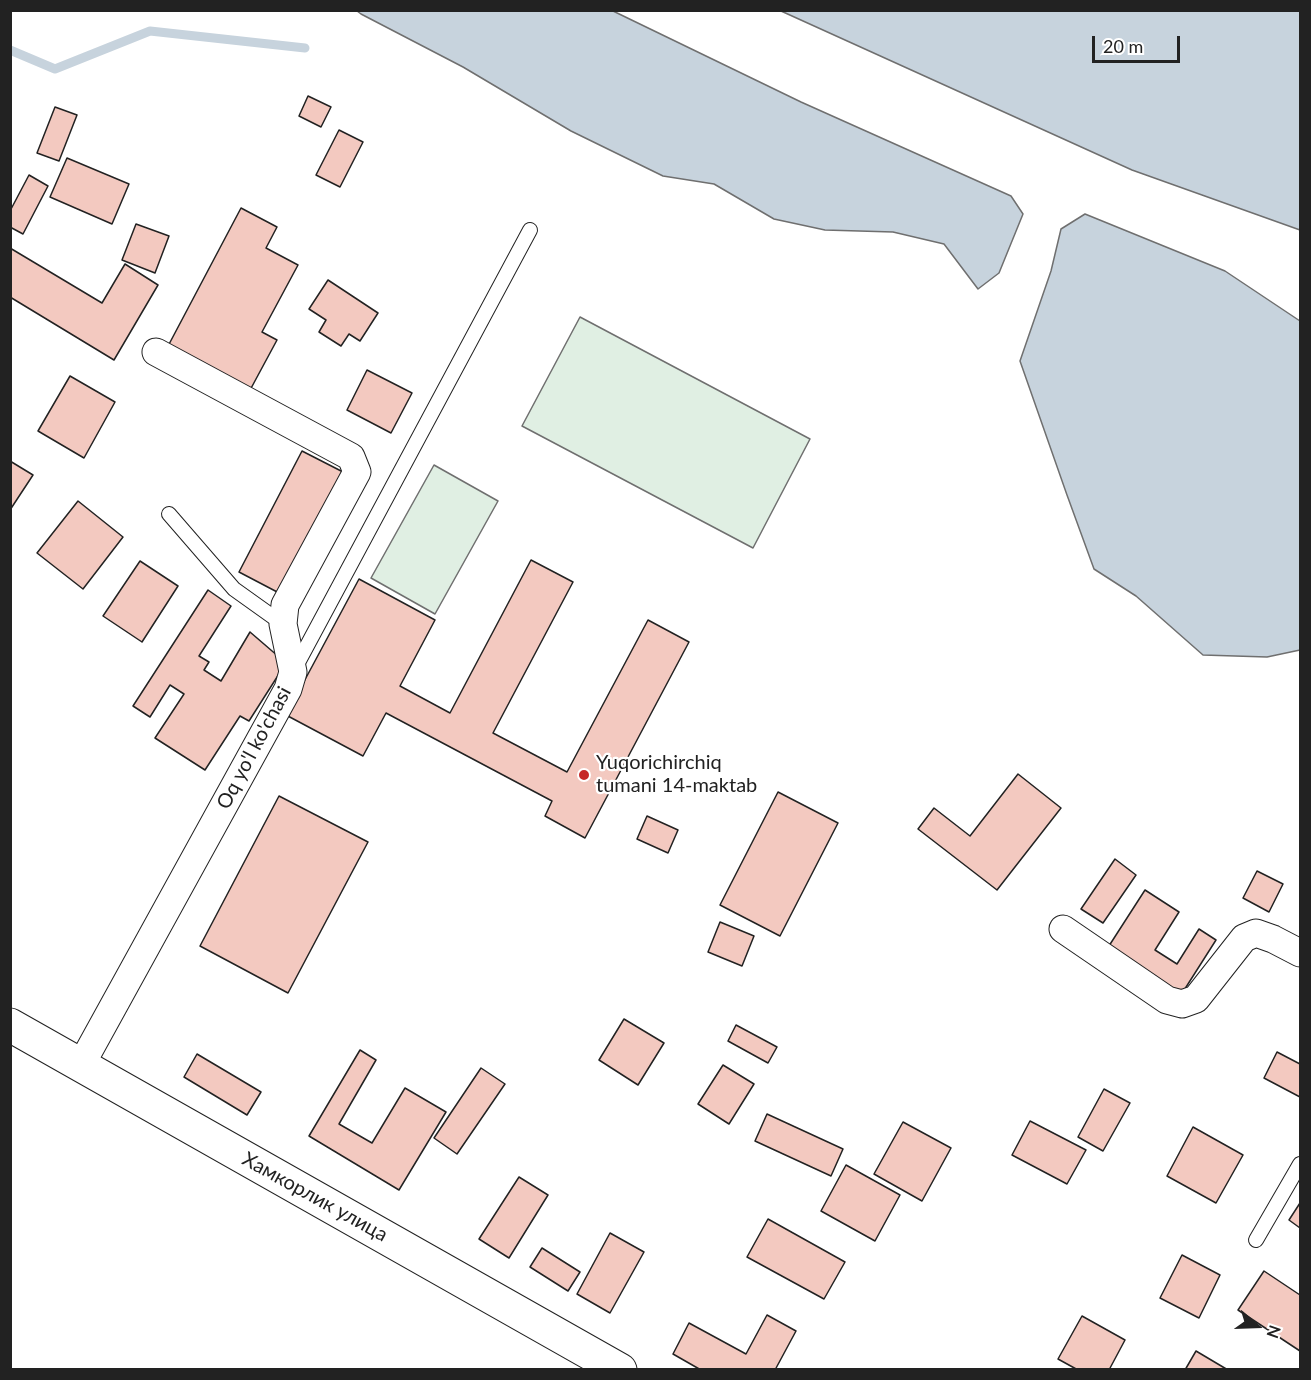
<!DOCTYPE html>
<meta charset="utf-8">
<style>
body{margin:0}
#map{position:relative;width:1311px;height:1380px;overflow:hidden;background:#fff;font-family:Lato,sans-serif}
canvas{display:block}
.frame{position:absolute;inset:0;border:12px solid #222;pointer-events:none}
.north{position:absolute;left:1227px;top:1296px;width:60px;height:60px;-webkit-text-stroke:4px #fff;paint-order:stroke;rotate:109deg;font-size:16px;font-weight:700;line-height:24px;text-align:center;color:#222}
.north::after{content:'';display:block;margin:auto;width:21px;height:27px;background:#222;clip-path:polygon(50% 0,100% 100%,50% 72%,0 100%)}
.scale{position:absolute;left:1092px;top:36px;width:88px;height:27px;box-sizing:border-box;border:3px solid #222;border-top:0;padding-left:8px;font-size:18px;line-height:21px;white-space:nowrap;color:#222;-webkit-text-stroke:4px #fff;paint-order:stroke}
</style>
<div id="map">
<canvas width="1311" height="1380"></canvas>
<div class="frame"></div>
<div class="north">N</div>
<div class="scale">20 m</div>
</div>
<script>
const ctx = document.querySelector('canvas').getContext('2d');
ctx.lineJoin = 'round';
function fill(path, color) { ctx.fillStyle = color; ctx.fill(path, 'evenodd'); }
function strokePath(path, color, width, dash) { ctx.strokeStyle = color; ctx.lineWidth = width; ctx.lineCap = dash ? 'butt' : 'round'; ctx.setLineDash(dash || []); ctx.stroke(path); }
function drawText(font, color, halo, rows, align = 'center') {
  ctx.font = font + ' Lato,sans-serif'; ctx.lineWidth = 4.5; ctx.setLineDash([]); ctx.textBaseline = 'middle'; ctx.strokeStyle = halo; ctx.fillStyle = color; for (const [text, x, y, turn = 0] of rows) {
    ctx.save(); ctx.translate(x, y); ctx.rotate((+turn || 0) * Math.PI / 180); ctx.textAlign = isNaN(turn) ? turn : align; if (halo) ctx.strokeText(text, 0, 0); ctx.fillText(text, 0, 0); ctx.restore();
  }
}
const green = new Path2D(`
 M580 317 810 439 753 548 522 426Z
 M434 465 498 501 435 614 371 578Z`);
fill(green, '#e0efe3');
strokePath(green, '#6f6f6f', 1.5);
const water = new Path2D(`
 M357 11H613L801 102 1011 196 1023 214 999 273 978 289 944 244 893 232 825 230 774 219 714 184 663 176 571 131 463 67 361 14Z
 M781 11H1300V230L1132 170Z
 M1085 214 1225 271 1300 321V650L1267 657 1203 655 1136 596 1094 569 1067 495 1020 361 1051 271 1061 229Z`);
fill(water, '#c7d3dd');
strokePath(water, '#6f6f6f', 1.5);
strokePath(new Path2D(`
 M10 50 55 69 150 31 305 48`), '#c7d3dd', 9);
const building = new Path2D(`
 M308 96 331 107 321 127 299 116Z
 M55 107 77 115 59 161 37 153Z
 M339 130 363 142 340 187 316 175Z
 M67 158 129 184 112 224 50 197Z
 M29 175 48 186 23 234 10 227V211Z
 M241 208 277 227 266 248 298 265 262 332 277 340 249 392 167 348Z
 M136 224 169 236 155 273 122 260Z
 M10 248 102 303 125 264 158 285 114 360 10 297Z
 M328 280 378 313 360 341 349 334 341 346 319 332 326 320 309 309Z
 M367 370 412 393 391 433 347 410Z
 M70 376 115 402 84 458 38 431Z
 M302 451 345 473 281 594 239 572Z
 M10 461 33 475 10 510Z
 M78 501 123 537 83 589 37 553Z
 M531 560 573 582 493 733 567 772 648 620 689 642 585 838 545 816 552 801 386 713 363 756 286 715 359 579 435 620 400 686 450 713Z
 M140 561 178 586 142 642 103 616Z
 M208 590 231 606 199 656 209 662 204 670 221 681 250 632 286 663 249 721 240 716 205 770 155 738 184 694 170 685 150 717 133 706Z
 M1018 774 1061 808 997 890 918 829 934 808 970 836Z
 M778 792 838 823 780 936 720 905Z
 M279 796 368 842 288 993 200 946Z
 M647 816 678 830 668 853 637 839Z
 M1115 859 1136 875 1103 923 1081 909Z
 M1257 871 1283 884 1269 912 1243 898Z
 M1145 890 1179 912 1155 950 1177 964 1199 929 1216 940 1181 995 1107 949Z
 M720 922 754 936 742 966 708 952Z
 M624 1019 664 1043 638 1085 599 1060Z
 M736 1025 777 1047 768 1063 728 1041Z
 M360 1050 376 1060 339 1124 372 1143 405 1088 446 1112 399 1190 309 1136Z
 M1277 1052 1300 1064V1097L1264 1078Z
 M197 1054 261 1092 247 1115 184 1077Z
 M723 1065 754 1084 729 1124 698 1104Z
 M481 1068 505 1084 457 1154 434 1138Z
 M1104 1089 1130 1103 1103 1151 1078 1137Z
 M767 1114 843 1149 831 1176 755 1141Z
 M1030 1121 1086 1150 1067 1184 1012 1155Z
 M903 1122 951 1148 922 1201 874 1174Z
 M1193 1127 1243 1155 1216 1203 1167 1176Z
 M846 1165 900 1195 875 1241 821 1211Z
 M519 1177 548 1195 509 1258 479 1239Z
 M1300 1203V1228L1289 1220Z
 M768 1219 845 1262 824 1299 747 1257Z
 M610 1233 644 1252 610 1313 577 1294Z
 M542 1248 580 1272 568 1291 530 1267Z
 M1182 1255 1220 1275 1199 1318 1160 1298Z
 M1264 1271 1300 1295V1351L1238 1310Z
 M767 1315 796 1331 775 1370H701L673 1354 689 1323 746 1354Z
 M1082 1316 1125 1340 1109 1370H1078L1058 1359Z
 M1196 1351 1228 1370H1185Z`);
fill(building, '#f3c9c0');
strokePath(building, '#222', 1.5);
const service = new Path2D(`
 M169 514 234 589 283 624
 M294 670 530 230
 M1256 1240 1300 1164`);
const minor = new Path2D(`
 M1063 929 1167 1000 1182 1004 1196 999 1244 938 1256 933 1273 939 1300 953
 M81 1065 288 689 293 672 283 624 285 605 357 472 351 457 156 352`);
const secondary = new Path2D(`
 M10 1025 620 1370`);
strokePath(service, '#222', 16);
strokePath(minor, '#222', 29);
strokePath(secondary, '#222', 35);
strokePath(service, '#fff', 14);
strokePath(minor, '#fff', 27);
strokePath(secondary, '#fff', 33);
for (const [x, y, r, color] of [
 [584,775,6,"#c62828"]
]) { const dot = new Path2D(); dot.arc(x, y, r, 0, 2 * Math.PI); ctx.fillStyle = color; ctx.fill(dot); strokePath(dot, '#fff', 2); }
drawText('20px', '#222', '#fff', [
 ["Oq yo'l ko'chasi",254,748,-62],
 ["Хамкорлик улица",315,1197,29]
]);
drawText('20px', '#222', '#fff', [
 ["Yuqorichirchiq",596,763],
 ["tumani 14-maktab",596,786]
], 'left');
</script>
